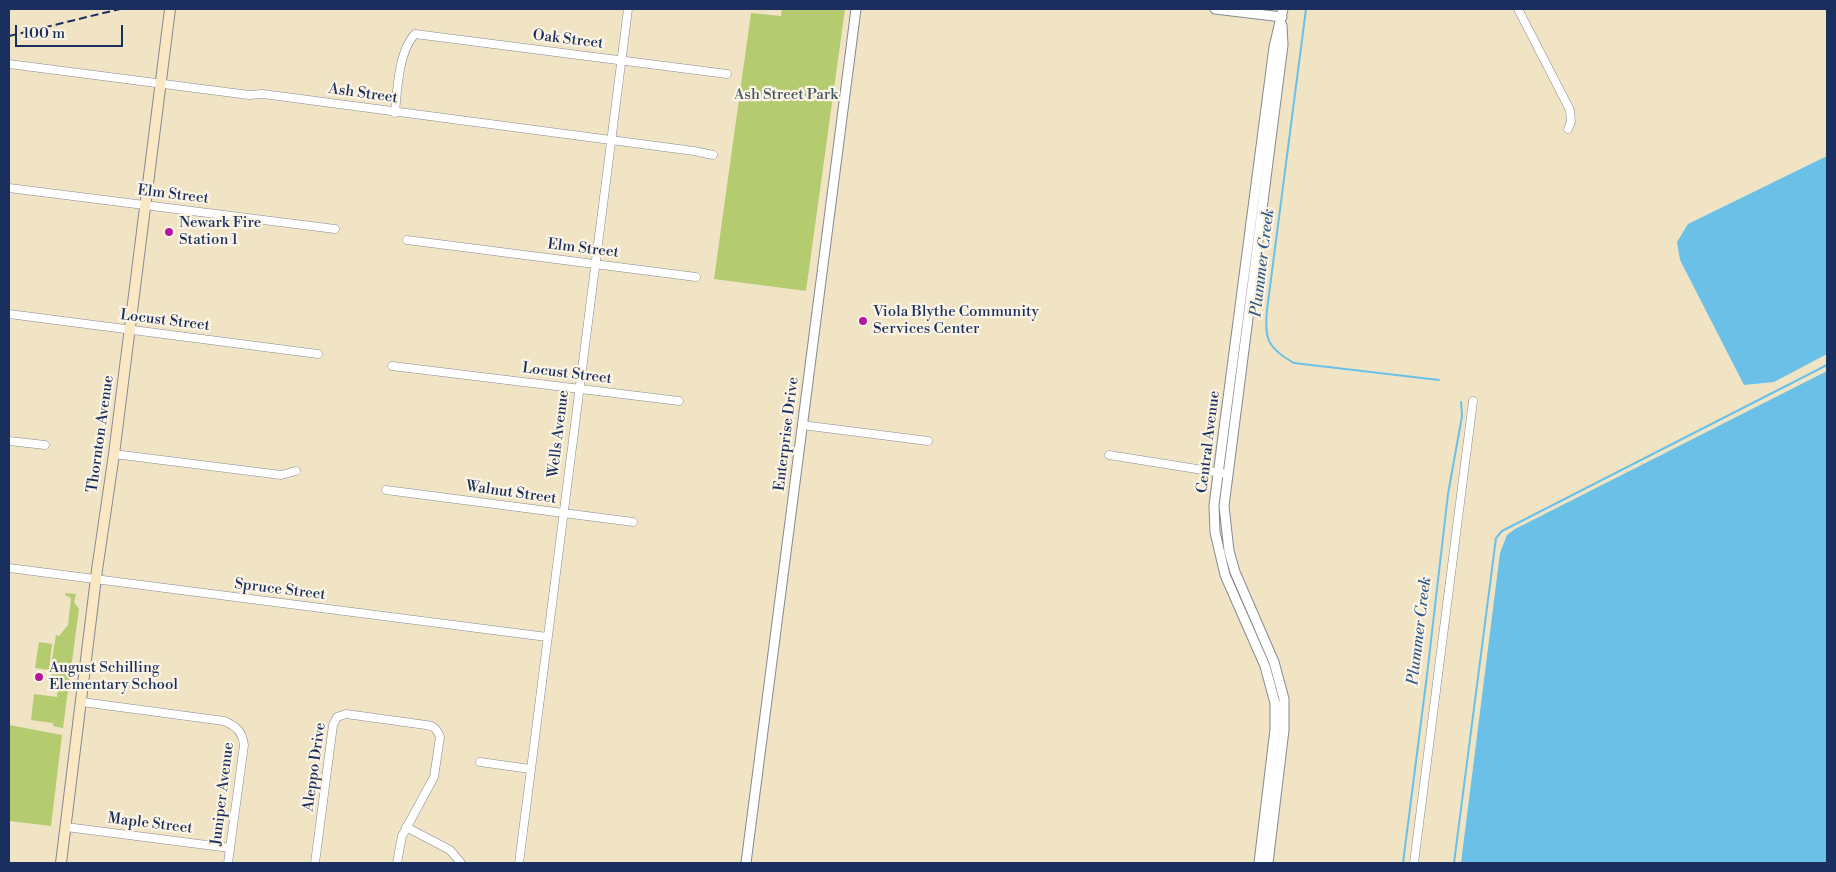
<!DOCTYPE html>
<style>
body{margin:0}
#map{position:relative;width:1836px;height:872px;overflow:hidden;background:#f0e4c5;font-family:"Libre Bodoni",serif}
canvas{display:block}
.frame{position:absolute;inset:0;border:10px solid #1b2f5e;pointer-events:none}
.scale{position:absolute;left:15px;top:25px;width:108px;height:22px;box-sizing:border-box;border:2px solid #1b2f5e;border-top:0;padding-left:6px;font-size:15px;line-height:18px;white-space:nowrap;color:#1b2f5e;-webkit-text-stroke:4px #fcf5e5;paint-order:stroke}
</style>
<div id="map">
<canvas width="1836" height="872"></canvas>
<div class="frame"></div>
<div class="scale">100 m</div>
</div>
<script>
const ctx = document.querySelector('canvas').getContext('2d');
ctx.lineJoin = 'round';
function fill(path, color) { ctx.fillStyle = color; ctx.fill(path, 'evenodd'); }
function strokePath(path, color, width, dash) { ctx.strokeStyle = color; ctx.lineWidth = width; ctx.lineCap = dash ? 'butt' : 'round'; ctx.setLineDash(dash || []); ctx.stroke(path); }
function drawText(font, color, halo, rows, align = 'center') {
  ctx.font = font + ' "Libre Bodoni",serif'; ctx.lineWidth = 4.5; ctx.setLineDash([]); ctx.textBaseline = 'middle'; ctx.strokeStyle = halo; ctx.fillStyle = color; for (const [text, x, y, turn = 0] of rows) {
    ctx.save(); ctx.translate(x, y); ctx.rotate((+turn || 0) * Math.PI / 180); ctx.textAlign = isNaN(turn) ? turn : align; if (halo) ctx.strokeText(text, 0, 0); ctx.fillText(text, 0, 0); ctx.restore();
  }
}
fill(new Path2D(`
 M782 9H845L806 291 714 279 751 13 781 16Z
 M66 593 76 594 74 602 79 609 63 728 53 726 54 714 53 723 31 720 34 694 57 697 59 683 51 682 52 672 50 671 56 635 59 636 68 625 71 598 65 595Z
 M39 642 52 644 49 670 35 668Z
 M9 725 62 735 51 826 9 821Z`), '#b4cb6f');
fill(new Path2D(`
 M1827 156V354L1774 382 1744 385 1680 260 1677 242 1688 224Z
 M1827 371V863H1461L1500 553 1507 535 1515 529Z`), '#6ac0e7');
strokePath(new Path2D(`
 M1306 9 1267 310C1264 338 1267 348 1294 363L1439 380
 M1403 863 1427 675 1448 494 1462 416 1461 402
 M1454 863 1496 538 1502 531 1827 365`), '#6ac0e7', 2);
const minor = new Path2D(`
 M1518 9 1570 110 1571 122 1568 129
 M9 64 249 95 263 94 694 151 713 155
 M395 113C397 90 399 50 415 34L727 74
 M9 188 335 229
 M407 240 696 277
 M9 314 318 354
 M392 366 679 401
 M802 425 928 441
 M9 441 45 445
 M114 454 281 475 296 471
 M1109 455 1228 474
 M386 490 633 522
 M9 568 547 637
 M82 702 224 721C236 726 242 731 244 745L228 863
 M480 762 530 769
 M66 827 230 848
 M406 827 450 850 461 863
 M315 863 333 725 337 717 346 714 426 725C434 726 437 729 440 737L434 777 402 836 397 863
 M519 863 628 9
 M1414 863 1473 401`);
const tertiary = new Path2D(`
 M1215 9 1282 17
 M746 863 856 9
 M1259 863 1275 729V703L1265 666 1225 575 1215 532 1214 505 1274 47 1283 9
 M1268 863 1284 730V699L1274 662 1235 572 1229 551 1224 506 1283 45 1282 25`);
const secondary = new Path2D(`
 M61 863 97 570 114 454 170 9`);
strokePath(minor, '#868a92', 9);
strokePath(tertiary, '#868a92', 11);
strokePath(secondary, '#868a92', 12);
strokePath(minor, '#fff', 8);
strokePath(tertiary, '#fff', 9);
strokePath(secondary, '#fae7c3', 10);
strokePath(new Path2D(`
 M9 36 120 9`), '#1b2f5e', 2, [8, 4]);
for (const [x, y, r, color] of [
 [169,232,5,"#b5179e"],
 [863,321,5,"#b5179e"],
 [39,677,5,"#b5179e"]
]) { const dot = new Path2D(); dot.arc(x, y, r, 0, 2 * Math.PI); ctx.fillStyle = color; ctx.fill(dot); strokePath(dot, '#fcf5e5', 2); }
drawText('15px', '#1b2f5e', '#fcf5e5', [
 ["Oak Street",568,40,7],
 ["Ash Street",363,94,8],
 ["Elm Street",173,195,7],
 ["Elm Street",583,249,7],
 ["Locust Street",165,321,7],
 ["Locust Street",567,374,7],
 ["Thornton Avenue",101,434,-82],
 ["Wells Avenue",559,434,-83],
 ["Enterprise Drive",787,434,-83],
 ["Central Avenue",1209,442,-83],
 ["Walnut Street",511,493,8],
 ["Spruce Street",280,590,7],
 ["Aleppo Drive",315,767,-82],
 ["Juniper Avenue",223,794,-83],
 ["Maple Street",150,824,7]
]);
drawText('15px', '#415662', '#fcf5e5', [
 ["Ash Street Park",786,95]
]);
drawText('15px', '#1b2f5e', '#fcf5e5', [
 ["Newark Fire",179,223],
 ["Station 1",179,240],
 ["Viola Blythe Community",873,312],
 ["Services Center",873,329],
 ["August Schilling",49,668],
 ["Elementary School",49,685]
], 'left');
drawText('italic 16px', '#335a87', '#fcf5e5', [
 ["Plummer Creek",1263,263,-83],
 ["Plummer Creek",1420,631,-83]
]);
</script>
